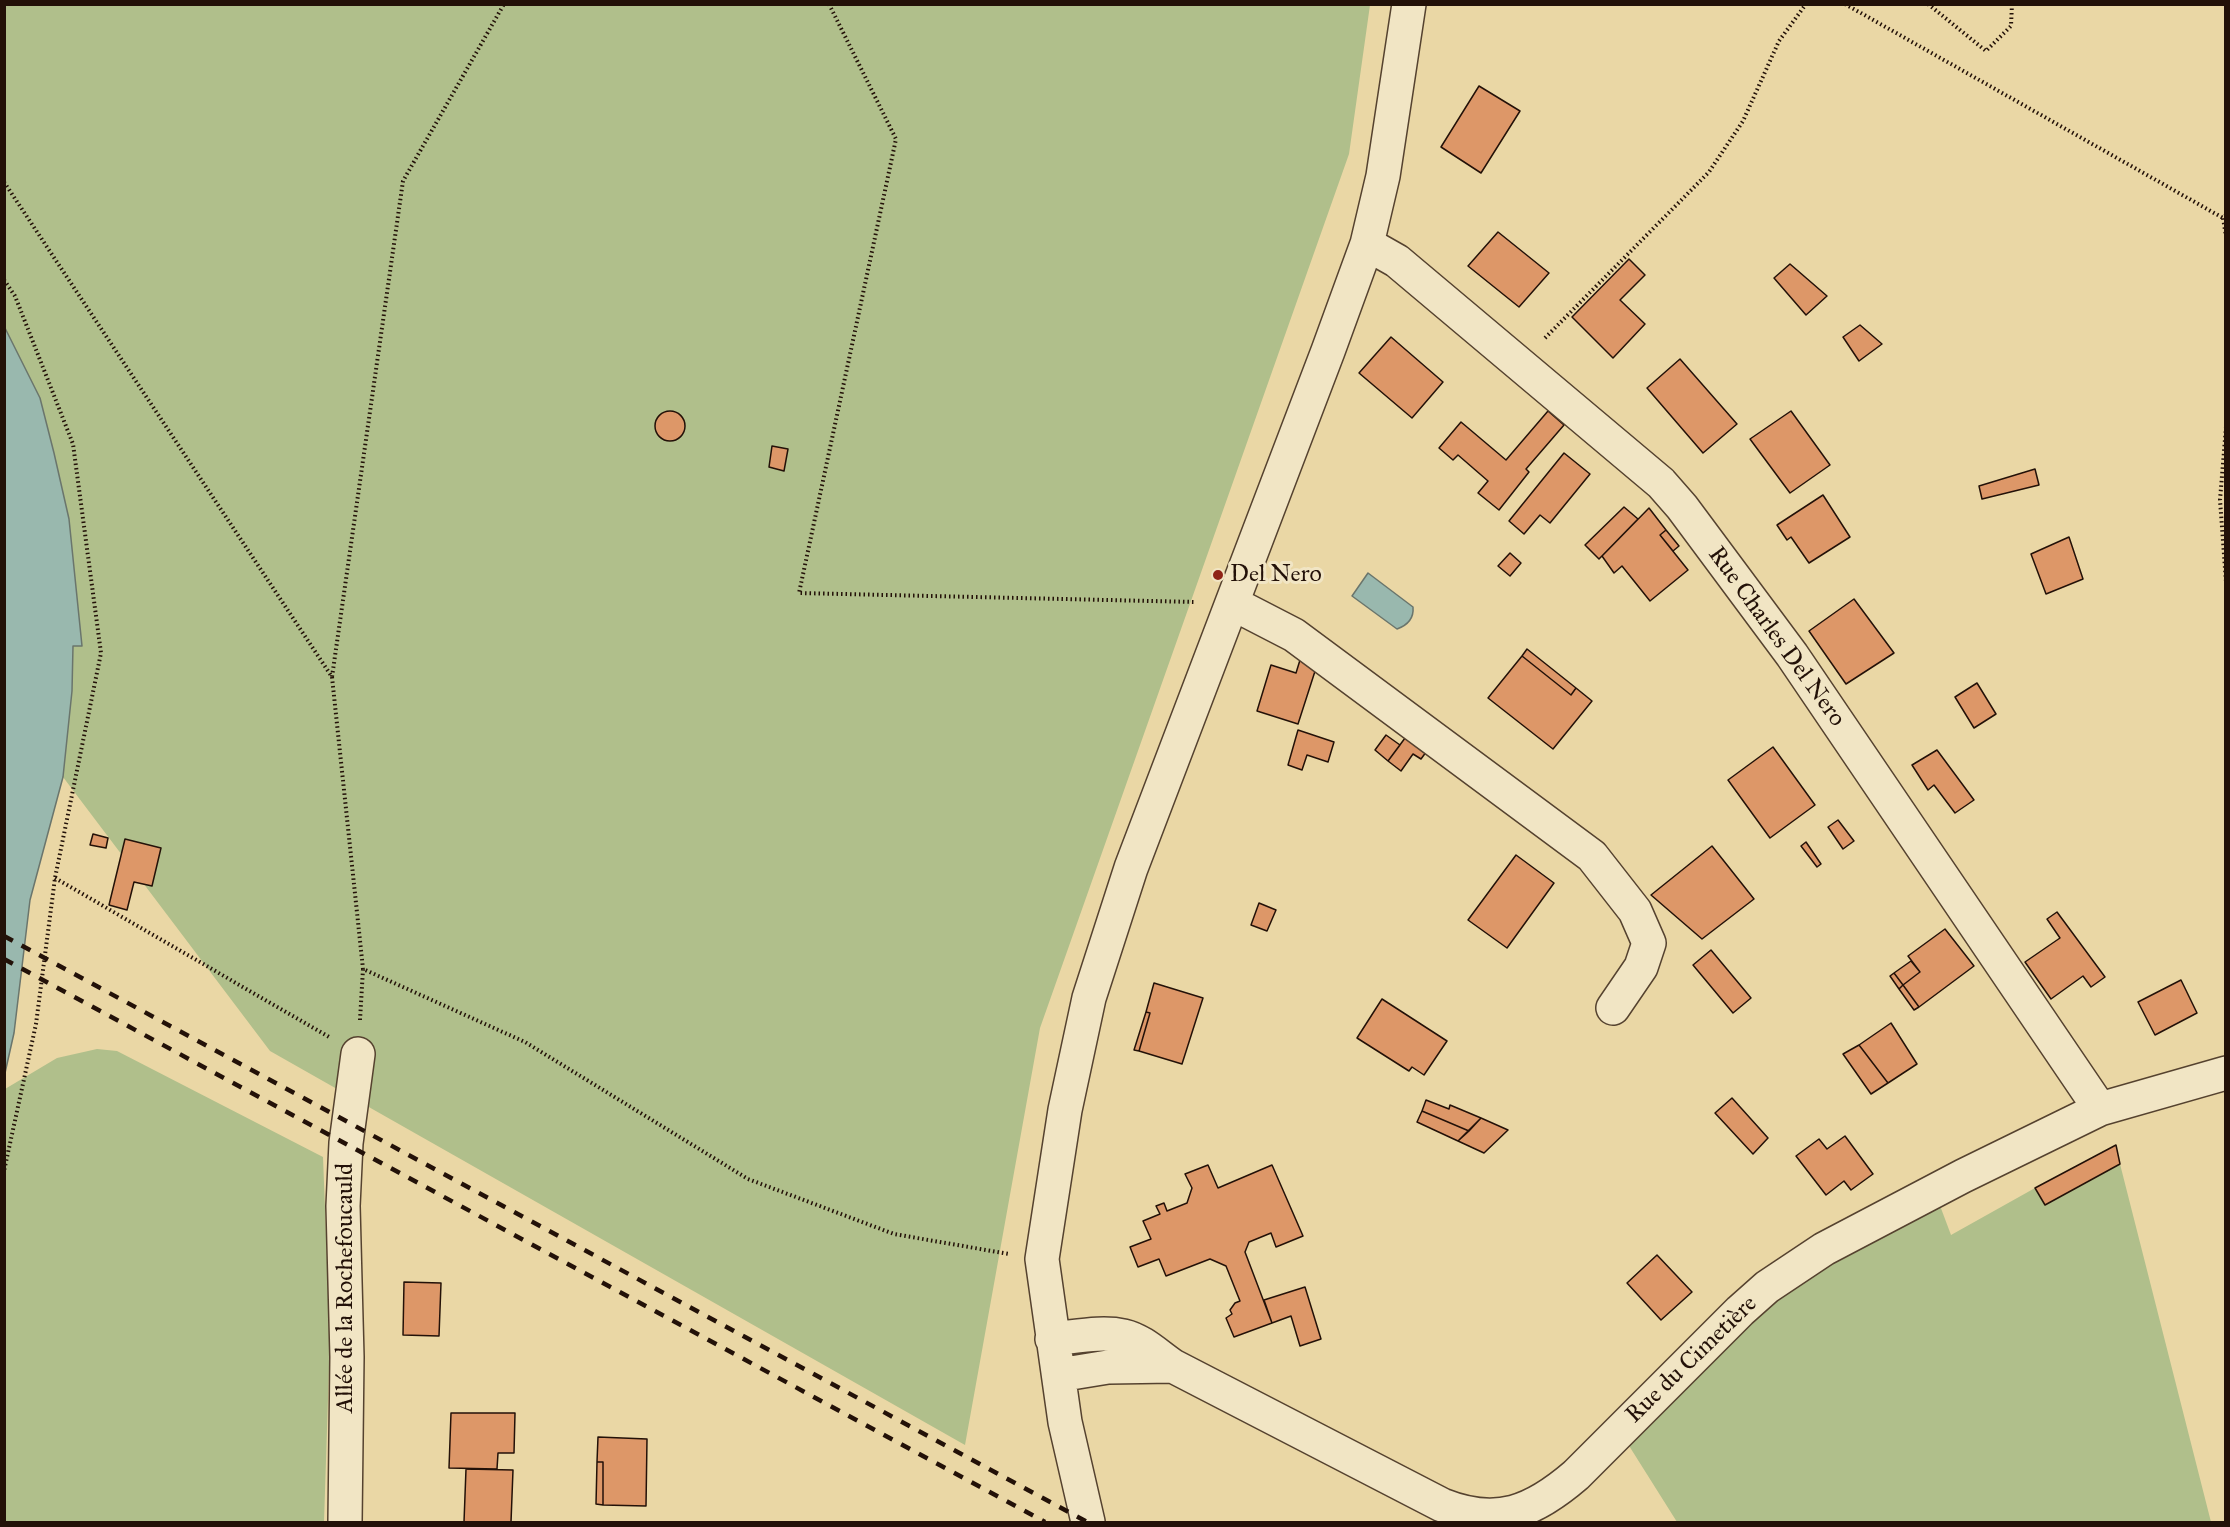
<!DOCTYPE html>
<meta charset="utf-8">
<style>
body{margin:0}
#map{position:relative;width:2230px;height:1527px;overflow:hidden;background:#ead7a5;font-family:"IM FELL Great Primer",serif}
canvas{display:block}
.frame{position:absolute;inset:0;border:6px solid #231108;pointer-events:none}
</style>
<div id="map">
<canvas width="2230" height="1527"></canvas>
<div class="frame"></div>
</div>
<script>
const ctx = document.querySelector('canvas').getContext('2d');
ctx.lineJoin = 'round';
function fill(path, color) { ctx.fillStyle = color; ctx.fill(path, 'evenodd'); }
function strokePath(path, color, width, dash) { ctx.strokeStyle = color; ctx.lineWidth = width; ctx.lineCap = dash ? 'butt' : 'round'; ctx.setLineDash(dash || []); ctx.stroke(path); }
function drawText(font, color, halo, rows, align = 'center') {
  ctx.font = font + ' "IM FELL Great Primer",serif'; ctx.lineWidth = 6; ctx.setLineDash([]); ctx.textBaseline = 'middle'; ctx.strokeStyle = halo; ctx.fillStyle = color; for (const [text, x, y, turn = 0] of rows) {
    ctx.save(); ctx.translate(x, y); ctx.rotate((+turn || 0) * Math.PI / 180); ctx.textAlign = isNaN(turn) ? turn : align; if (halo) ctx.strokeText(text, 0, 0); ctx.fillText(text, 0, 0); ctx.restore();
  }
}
fill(new Path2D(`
 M4 5H1370L1349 154 1040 1028 965 1445 270 1051 63 777 72 691 73 645 82 646 69 519 54 453 40 398 5 328Z
 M97 1049 117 1051 323 1157 330 1337 324 1522H5V1089L57 1058Z
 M2120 1164 2211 1522H1677L1626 1441 1811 1263 1939 1203 1951 1235 2035 1188 2045 1205Z`), '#b0bf8b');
const water = new Path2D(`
 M5 328 40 398 54 453 69 519 82 646H73L72 691 63 777 30 900 14 1033 5 1073Z
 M1368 573 1413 607C1414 618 1408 625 1397 629L1352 596Z`);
fill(water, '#99b8ae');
strokePath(water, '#6a756c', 1.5);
const building = new Path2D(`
 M1479 86 1520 111 1481 173 1441 147Z
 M1498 232 1549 273 1519 307 1468 266Z
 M1629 259 1645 275 1620 300 1645 324 1613 358 1572 317Z
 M1790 264 1827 296 1806 315 1774 278Z
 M1860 325 1882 344 1859 361 1843 337Z
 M1391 337 1443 382 1412 418 1359 373Z
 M1680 359 1737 424 1703 453 1647 388Z
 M655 426a15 15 0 1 1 30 0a15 15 0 1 1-30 0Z
 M1548 411 1564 425 1526 469 1529 472 1499 510 1478 493 1488 481 1458 455 1453 460 1439 448 1461 422 1506 460Z
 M1791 411 1830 465 1790 493 1750 439Z
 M772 446 788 449 784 471 769 467Z
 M1564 453 1590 474 1550 523 1540 515 1524 534 1509 521Z
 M2035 469 2039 485 1982 499 1979 486Z
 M1823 495 1850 537 1809 563 1791 537 1787 540 1777 525Z
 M1624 507 1638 519 1599 559 1585 545Z
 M1649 508 1666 530 1660 535 1688 570 1650 601 1622 566 1614 573 1602 556Z
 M1666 530 1679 546 1673 551 1660 535Z
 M2069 537 2083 579 2046 594 2031 554Z
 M1510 553 1521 563 1510 576 1498 566Z
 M1854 599 1894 653 1846 684 1809 631Z
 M1527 649 1576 688 1571 695 1522 656Z
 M1522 656 1571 695 1576 688 1592 701 1553 749 1488 698Z
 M1300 660 1317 665 1298 724 1257 711 1271 665 1296 673Z
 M1977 683 1996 714 1974 728 1955 697Z
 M1298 730 1334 742 1328 762 1307 755 1302 770 1288 765Z
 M1411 730 1432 744 1421 759 1413 754 1401 771 1388 761Z
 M1386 735 1400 745 1388 761 1375 750Z
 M1773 747 1815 805 1770 838 1728 780Z
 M1937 750 1974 800 1955 813 1934 785 1928 790 1912 765Z
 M1838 820 1854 841 1843 849 1828 827Z
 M93 834 108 838 106 848 90 845Z
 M125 839 161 848 152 886 134 882 127 910 109 905Z
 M1806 842 1821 864 1817 867 1801 846Z
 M1712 846 1754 899 1702 939 1651 895Z
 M1516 855 1554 883 1507 948 1468 920Z
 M1259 903 1276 910 1267 931 1251 925Z
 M2057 912 2105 977 2091 987 2083 976 2051 999 2025 962 2060 938 2047 919Z
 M1945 929 1974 966 1919 1007 1903 985 1920 972 1908 956Z
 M1711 950 1751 998 1733 1013 1693 965Z
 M1911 961 1920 972 1903 985 1894 973Z
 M1894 973 1903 985 1899 989 1890 976Z
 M2181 980 2197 1013 2155 1035 2138 1002Z
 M1154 983 1203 998 1182 1064 1139 1051 1150 1013 1146 1012Z
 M1903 985 1919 1007 1914 1010 1899 989Z
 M1382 999 1447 1041 1424 1075 1412 1067 1409 1071 1357 1038Z
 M1146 1012 1150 1013 1139 1051 1134 1050Z
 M1891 1023 1917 1064 1888 1083 1859 1045Z
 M1859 1045 1888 1083 1871 1094 1843 1054Z
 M1732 1098 1768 1138 1753 1154 1715 1113Z
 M1426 1100 1449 1109 1450 1105 1481 1118 1469 1131 1422 1111Z
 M1422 1111 1469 1131 1458 1141 1417 1122Z
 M1481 1118 1508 1130 1484 1153 1458 1141Z
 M1845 1136 1873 1174 1851 1190 1844 1181 1826 1195 1796 1156 1819 1139 1827 1149Z
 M2116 1145 2120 1164 2045 1205 2035 1188Z
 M1208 1165 1218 1188 1272 1165 1303 1236 1276 1247 1271 1233 1249 1242 1245 1252 1272 1323 1234 1337 1226 1318 1232 1314 1230 1310 1235 1303 1240 1301 1226 1266 1210 1259 1166 1276 1159 1259 1138 1267 1130 1247 1151 1239 1143 1221 1160 1214 1156 1206 1164 1203 1167 1211 1187 1203 1192 1188 1185 1174Z
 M1657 1255 1692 1292 1661 1320 1627 1283Z
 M404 1282 441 1283 439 1336 403 1335Z
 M1305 1287 1321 1339 1300 1346 1291 1316 1272 1323 1264 1300Z
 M451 1413H515L514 1453H498L497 1469 449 1468Z
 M598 1437 647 1439 646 1506 603 1505V1462H597Z
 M597 1462H603V1505L596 1504Z
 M466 1469 513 1470 511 1522H464Z`);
fill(building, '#dd9768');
strokePath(building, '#231108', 1.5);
const minor = new Path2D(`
 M1367 244 1397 261 1661 483 1682 507 1792 655 2100 1109
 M1232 603 1294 635 1592 856 1635 911 1649 943 1641 967 1613 1008
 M1052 1339C1075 1337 1101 1331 1124 1336 1142 1340 1158 1356 1173 1366L1442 1505C1497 1527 1533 1512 1576 1475L1740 1311 1767 1287 1824 1249 1963 1176 2100 1109 2226 1073
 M1059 1375 1108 1367 1173 1366
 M345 1522 347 1357 343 1206 346 1143 358 1054
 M1088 1522 1065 1422 1042 1259 1065 1110 1089 998 1131 868 1328 351 1367 244 1383 176 1409 4`);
strokePath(minor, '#55422f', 36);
strokePath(new Path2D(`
 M829 4 896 139 799 593 1195 602
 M1845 4 2223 218
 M1928 4 1986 51 2011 26 2012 4
 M4 182 332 677 403 181 504 4
 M2226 215 2223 218 2226 236
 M4 280 15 296 73 444 101 653 55 878 36 1024 4 1171
 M1545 338 1709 172 1743 121 1779 41 1806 4
 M2226 427 2220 500 2226 582
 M332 677 363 969
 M55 878 329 1037
 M360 1020 363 969 525 1042 748 1179 894 1234 1009 1254`), '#231108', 4, [1.5, 3]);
strokePath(minor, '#f1e5c4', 33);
strokePath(new Path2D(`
 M4 936 1087 1522
 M4 959 1045 1522`), '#231108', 4.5, [10, 10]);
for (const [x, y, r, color] of [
 [1218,575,6,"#8f2418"]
]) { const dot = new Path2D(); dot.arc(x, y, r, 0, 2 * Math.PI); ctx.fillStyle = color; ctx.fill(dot); strokePath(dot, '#f1e5c4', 2); }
drawText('24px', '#231108', '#f1e5c4', [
 ["Del Nero",1230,575]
], 'left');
drawText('24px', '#231108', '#f1e5c4', [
 ["Rue Charles Del Nero",1776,637,54],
 ["Allée de la Rochefoucauld",346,1288,-90],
 ["Rue du Cimetière",1692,1360,-44]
]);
</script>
